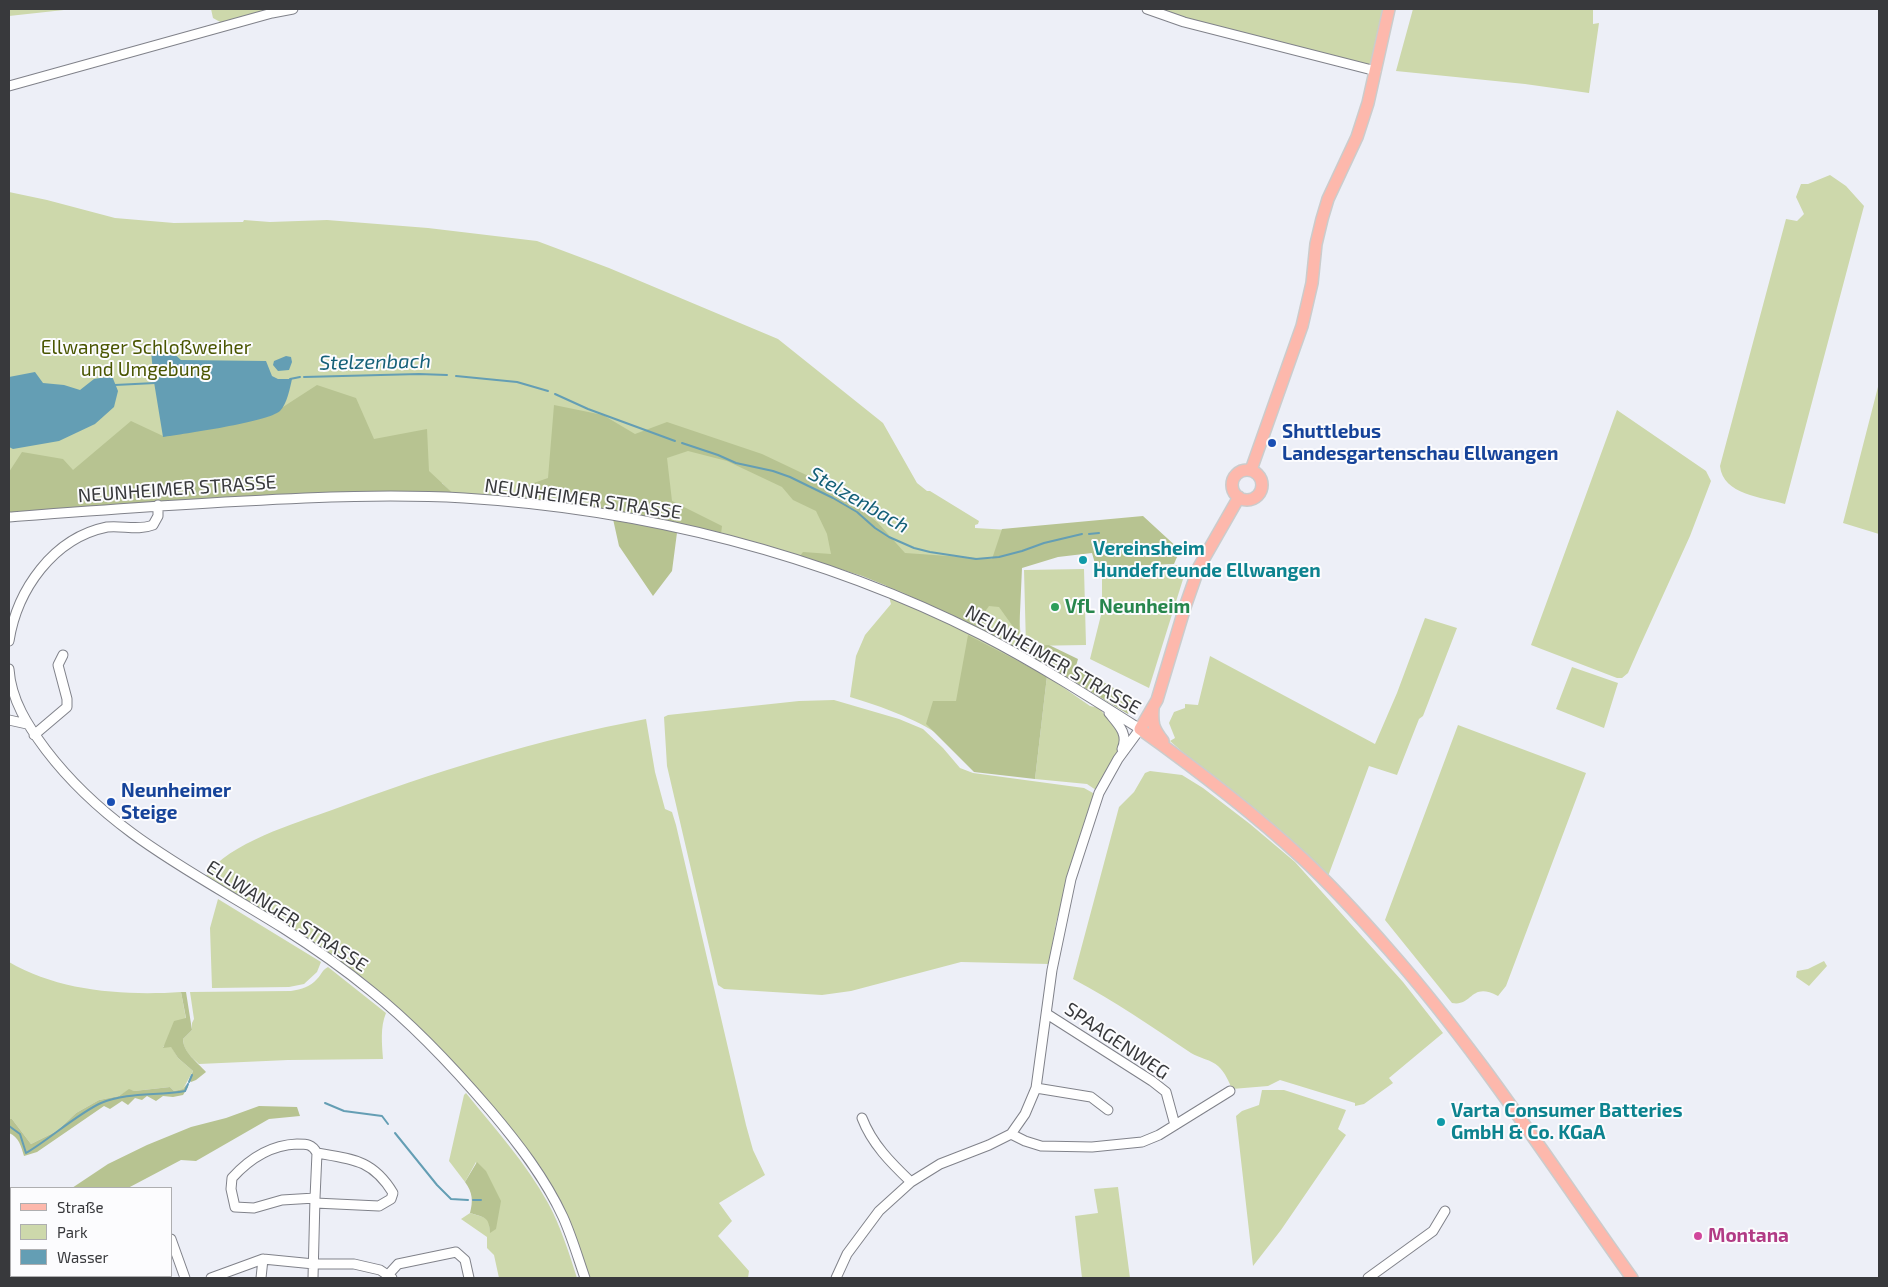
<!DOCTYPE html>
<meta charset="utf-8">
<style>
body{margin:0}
#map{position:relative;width:1888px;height:1287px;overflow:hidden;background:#edeff7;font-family:"Exo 2",sans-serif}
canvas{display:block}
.frame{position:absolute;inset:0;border:10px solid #38393c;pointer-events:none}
.legend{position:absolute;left:10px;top:1187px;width:162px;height:90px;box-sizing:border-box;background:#fcfcfe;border:1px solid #aeaeb0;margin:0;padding:6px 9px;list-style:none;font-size:15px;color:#38393c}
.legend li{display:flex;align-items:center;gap:10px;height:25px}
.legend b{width:25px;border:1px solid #aeaeb0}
</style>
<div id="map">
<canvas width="1888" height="1287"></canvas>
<div class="frame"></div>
<ul class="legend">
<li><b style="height:6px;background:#fdb8ac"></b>Straße</li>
<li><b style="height:14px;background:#cdd8ab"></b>Park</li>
<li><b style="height:14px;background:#649eb4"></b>Wasser</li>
</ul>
</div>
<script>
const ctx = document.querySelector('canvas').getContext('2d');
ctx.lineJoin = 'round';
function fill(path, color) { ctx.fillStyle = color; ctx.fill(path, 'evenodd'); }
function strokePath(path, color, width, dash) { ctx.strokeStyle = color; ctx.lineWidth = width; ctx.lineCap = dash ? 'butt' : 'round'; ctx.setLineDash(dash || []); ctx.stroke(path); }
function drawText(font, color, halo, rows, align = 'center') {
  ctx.font = font + ' "Exo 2",sans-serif'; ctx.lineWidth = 4; ctx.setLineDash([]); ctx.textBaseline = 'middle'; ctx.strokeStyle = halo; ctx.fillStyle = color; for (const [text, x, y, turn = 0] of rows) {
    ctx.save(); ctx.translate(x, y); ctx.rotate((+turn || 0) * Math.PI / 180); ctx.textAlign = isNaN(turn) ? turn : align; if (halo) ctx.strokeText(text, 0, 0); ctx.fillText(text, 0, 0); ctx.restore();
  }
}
fill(new Path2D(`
 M9 9H73L9 16Z
 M211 9H284L222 23 213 18Z
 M1155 9H1386L1376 60 1370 64H1362L1181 18Z
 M1413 9H1593V24L1599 23 1589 93 1525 84 1396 71Z
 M1830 175 1846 186 1864 206 1785 504C1762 497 1723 495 1720 466L1786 219 1797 221 1804 214 1796 197 1801 184H1808Z
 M9 192 47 200 115 218 174 223 243 222 244 220 270 222 327 220 428 228 537 241 609 268 778 339 883 423 917 483 927 491H930L979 521 978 524 975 525V528L1009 530 1015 563 1023 665 943 737C912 717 885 708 850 697L856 656 865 635 891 604 885 582 721 534 671 507 526 495V499L454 495 442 483 9 511Z
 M1879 383V534L1843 523Z
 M1617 410 1706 471 1711 481 1690 536 1639 648 1628 673 1622 678H1617L1531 645Z
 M1180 565 1184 576 1149 688 1090 659 1102 611V568Z
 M1084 569 1086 645 1026 646 1024 570Z
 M1425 618 1457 628 1423 716 1419 719 1397 775 1369 766 1327 879 1170 741 1175 738 1169 723 1174 712 1185 708V704L1198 705 1210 656 1375 744 1397 693Z
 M1572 667 1618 683 1604 728 1556 709Z
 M1047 676 1090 706 1099 708 1114 726 1120 736 1119 750 1096 790 1087 784 1035 779Z
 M834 700 899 719 923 729 943 748 960 768 973 773 1084 788 1093 793V796L1079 838 1056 923 1049 964 961 962 851 991 822 995 724 989 718 985 667 766 664 717 668 715 799 701Z
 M646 719 655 772 665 809 672 812 676 825 746 1125 753 1150 765 1175 719 1203 732 1221 718 1236 749 1271 748 1278H589L577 1243 534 1162 408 1019 366 980 265 914 207 879 206 876C228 843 296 823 332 810 434 772 539 739 646 719Z
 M1458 725 1586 773 1506 986 1498 996C1470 981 1473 1007 1452 1003L1385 920Z
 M1150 771 1182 775 1203 788 1250 824 1295 862 1403 982 1443 1033 1389 1078 1393 1083 1364 1104 1355 1106V1103L1280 1080 1268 1086 1232 1089C1229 1082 1225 1072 1218 1066 1212 1060 1199 1058 1191 1053 1152 1027 1115 1001 1073 979L1119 807 1134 792 1145 773Z
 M218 899 321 962 317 972 304 984 289 987 212 988 210 928Z
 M1824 961 1827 966 1809 986 1796 977 1797 971 1808 969Z
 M9 962C58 991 124 996 181 992L186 1019 163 1047 171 1046 178 1058 193 1071 183 1089 174 1091 170 1087 134 1091 129 1090 119 1096 99 1100 76 1113 57 1131 31 1144 12 1119H9Z
 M328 967 386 1013C380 1027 382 1044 383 1059L288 1060 199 1064C191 1057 183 1050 183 1039L192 1030V1023L194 1019 190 992 291 991C302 989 310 987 317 979 322 974 322 970 328 967Z
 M1262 1090H1284L1346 1110 1338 1129 1346 1135 1281 1230 1253 1266 1236 1116 1242 1111 1259 1105Z
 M466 1093C495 1129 526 1163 548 1203 561 1227 569 1253 577 1278H499L494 1255 487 1248V1237L461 1219 470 1213 486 1218 489 1222 490 1232 496 1228 476 1162 465 1182 449 1161 464 1095Z
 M1118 1187 1130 1278H1082L1075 1216 1098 1213 1094 1189Z`), '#cdd8ab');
fill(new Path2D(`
 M317 385 356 398 374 439 427 429 429 471 458 498 343 496 9 517V472L22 452 63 459 73 470 131 421 163 436 269 416Z
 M554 405 603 415 635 434 667 422 762 454 840 491 878 523 905 553 992 559 1002 529 1143 516 1180 550 1174 564 1096 567 1092 553 1058 557 1022 568 1019 635 999 607 989 606 984 613 986 623 982 630 902 592 862 576 800 556 803 552 831 554 827 534 816 511 793 500 782 487 727 461 688 451 667 458 672 501 722 526 721 534 678 525 672 571 653 596 619 546 611 510 526 499 528 485 548 478Z
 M968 635 1047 676 1035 779 974 772 926 724 933 701H956Z
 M1049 645 1078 659 1076 666 1136 701 1128 714 1025 652 1026 646Z
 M181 992H186L192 1030 183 1039C183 1052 197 1062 206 1072L196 1080 191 1082 189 1080 193 1071 178 1058 171 1047 163 1048 174 1021 186 1018Z
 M186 1085 188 1087 183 1095 173 1097 163 1096 156 1101 147 1096 142 1100 135 1098 128 1105 122 1101 110 1109 104 1106 37 1152 24 1156C21 1146 19 1137 9 1133V1119H12L31 1144 57 1131 76 1113 99 1100 119 1096 129 1089 134 1091 170 1087 174 1091 183 1089Z
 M259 1106 297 1107 300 1116 269 1119 196 1161 181 1160 128 1188H72L108 1164 147 1145 191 1127 226 1118Z
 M477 1162 486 1171 501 1201 496 1229 490 1233C489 1216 485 1218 470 1213 473 1201 473 1193 465 1182Z`), '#b7c391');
fill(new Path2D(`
 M170 350 181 360 266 361 272 376 278 379H292C290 388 287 404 280 411 268 422 183 434 163 437L154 382 151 351Z
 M286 356 291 357 292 362 289 370 278 371 273 365 274 361Z
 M35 372 43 383 64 385 80 390 94 379 112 376 118 391 114 407 95 424 59 441 13 449 9 447V377Z`), '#649eb4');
strokePath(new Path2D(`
 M456 376 517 382 548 391
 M304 377 419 374 447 375
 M290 379 300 377
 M115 385 155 383
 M555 394 588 409 675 441
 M682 443 718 455 736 463 773 471 790 477 833 498 857 512 875 528 889 537 914 548 930 552 976 559 999 557 1022 551 1044 543 1082 534
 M1089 534 1099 533
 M189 1082 192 1075
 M325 1103 344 1111 382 1116 388 1124
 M9 1126 20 1134 26 1153C50 1139 77 1114 101 1103 128 1092 157 1096 185 1091L188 1084
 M395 1133 437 1185 451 1199 468 1200
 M473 1200H481`), '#649eb4', 2);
const minor = new Path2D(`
 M1147 9 1184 22 1376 71
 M9 86 272 13 293 9
 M9 517C88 511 166 505 245 501 318 497 391 494 464 498 643 509 822 554 982 635 1036 663 1088 696 1140 729L1118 759 1099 793 1071 879 1052 970 1036 1088 1025 1114 1011 1134 989 1145 940 1164 911 1182 879 1211 847 1254 836 1278
 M9 641C17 590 53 538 107 527 122 525 138 531 153 525L158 516V505
 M9 669C11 700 28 726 46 750 110 834 197 874 283 928 313 947 343 968 371 991 415 1026 454 1068 490 1110 518 1143 545 1178 563 1217 572 1237 578 1258 585 1278
 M1109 713C1118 724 1129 734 1122 749
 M9 720 27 724
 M34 735 67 707V699L58 665 63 655
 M1047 1014 1152 1081 1166 1092 1175 1125
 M1036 1088 1091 1097 1108 1110
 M862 1118C872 1144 891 1163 911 1182
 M1011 1134 1025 1141 1041 1146 1092 1147 1142 1142 1159 1135 1230 1091
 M315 1203 379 1206 391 1199 393 1193C373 1160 353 1159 317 1153
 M171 1239 185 1278
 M388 1275 398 1264 456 1252 465 1260 469 1278
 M128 1276 129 1278
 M62 1278 63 1276
 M211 1278 263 1259 314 1264H354L380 1270 392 1278
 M261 1278 263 1259
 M313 1278 315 1198 282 1200 254 1208 235 1207 231 1189 232 1178C250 1158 271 1145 297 1144 307 1144 312 1144 317 1153L315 1198
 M1368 1278 1433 1231 1445 1211`);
const major = new Path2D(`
 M1251 470 1302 326 1312 283 1316 244 1322 219 1328 199 1357 137 1368 103 1389 9
 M1232 485a15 15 0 1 1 30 0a15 15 0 1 1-30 0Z
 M1239 497 1199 567 1185 607 1157 700 1140 729C1196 769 1251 811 1302 858 1333 887 1362 919 1390 951 1480 1053 1553 1168 1632 1278
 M1153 708C1152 724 1153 728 1163 741`);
strokePath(minor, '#80828a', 11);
strokePath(major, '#cbcccc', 14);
strokePath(minor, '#fff', 9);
strokePath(major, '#fdb8ac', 11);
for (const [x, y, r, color] of [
 [1272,443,5,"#1a4fb4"],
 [1083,560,5,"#0f9aa8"],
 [1055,607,5,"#2e9e5b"],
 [111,802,5,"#1a4fb4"],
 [1441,1122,5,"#0f9aa8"],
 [1698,1236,5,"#d1479c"]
]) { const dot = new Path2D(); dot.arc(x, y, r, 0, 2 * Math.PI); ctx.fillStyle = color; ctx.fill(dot); strokePath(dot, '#fcfcfe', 2); }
drawText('19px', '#495500', '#fcfcfe', [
 ["Ellwanger Schloßweiher",146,348],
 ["und Umgebung",146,370]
]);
drawText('bold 19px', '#164399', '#fcfcfe', [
 ["Shuttlebus",1282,432],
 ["Landesgartenschau Ellwangen",1282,454],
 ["Neunheimer",121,791],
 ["Steige",121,813]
], 'left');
drawText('19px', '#38393c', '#fcfcfe', [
 ["NEUNHEIMER STRASSE",177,489,-4],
 ["NEUNHEIMER STRASSE",583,499,8],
 ["NEUNHEIMER STRASSE",1053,660,30],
 ["ELLWANGER STRASSE",287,916,33],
 ["SPAAGENWEG",1117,1041,34]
]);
drawText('bold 19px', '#0d838f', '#fcfcfe', [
 ["Vereinsheim",1093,549],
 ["Hundefreunde Ellwangen",1093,571],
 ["Varta Consumer Batteries",1451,1111],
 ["GmbH & Co. KGaA",1451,1133]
], 'left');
drawText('bold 19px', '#27864d', '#fcfcfe', [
 ["VfL Neunheim",1065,607]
], 'left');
drawText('bold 19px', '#b23c85', '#fcfcfe', [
 ["Montana",1708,1236]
], 'left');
drawText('italic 20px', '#146078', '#fcfcfe', [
 ["Stelzenbach",375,362,-1],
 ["Stelzenbach",859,500,30]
]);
</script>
